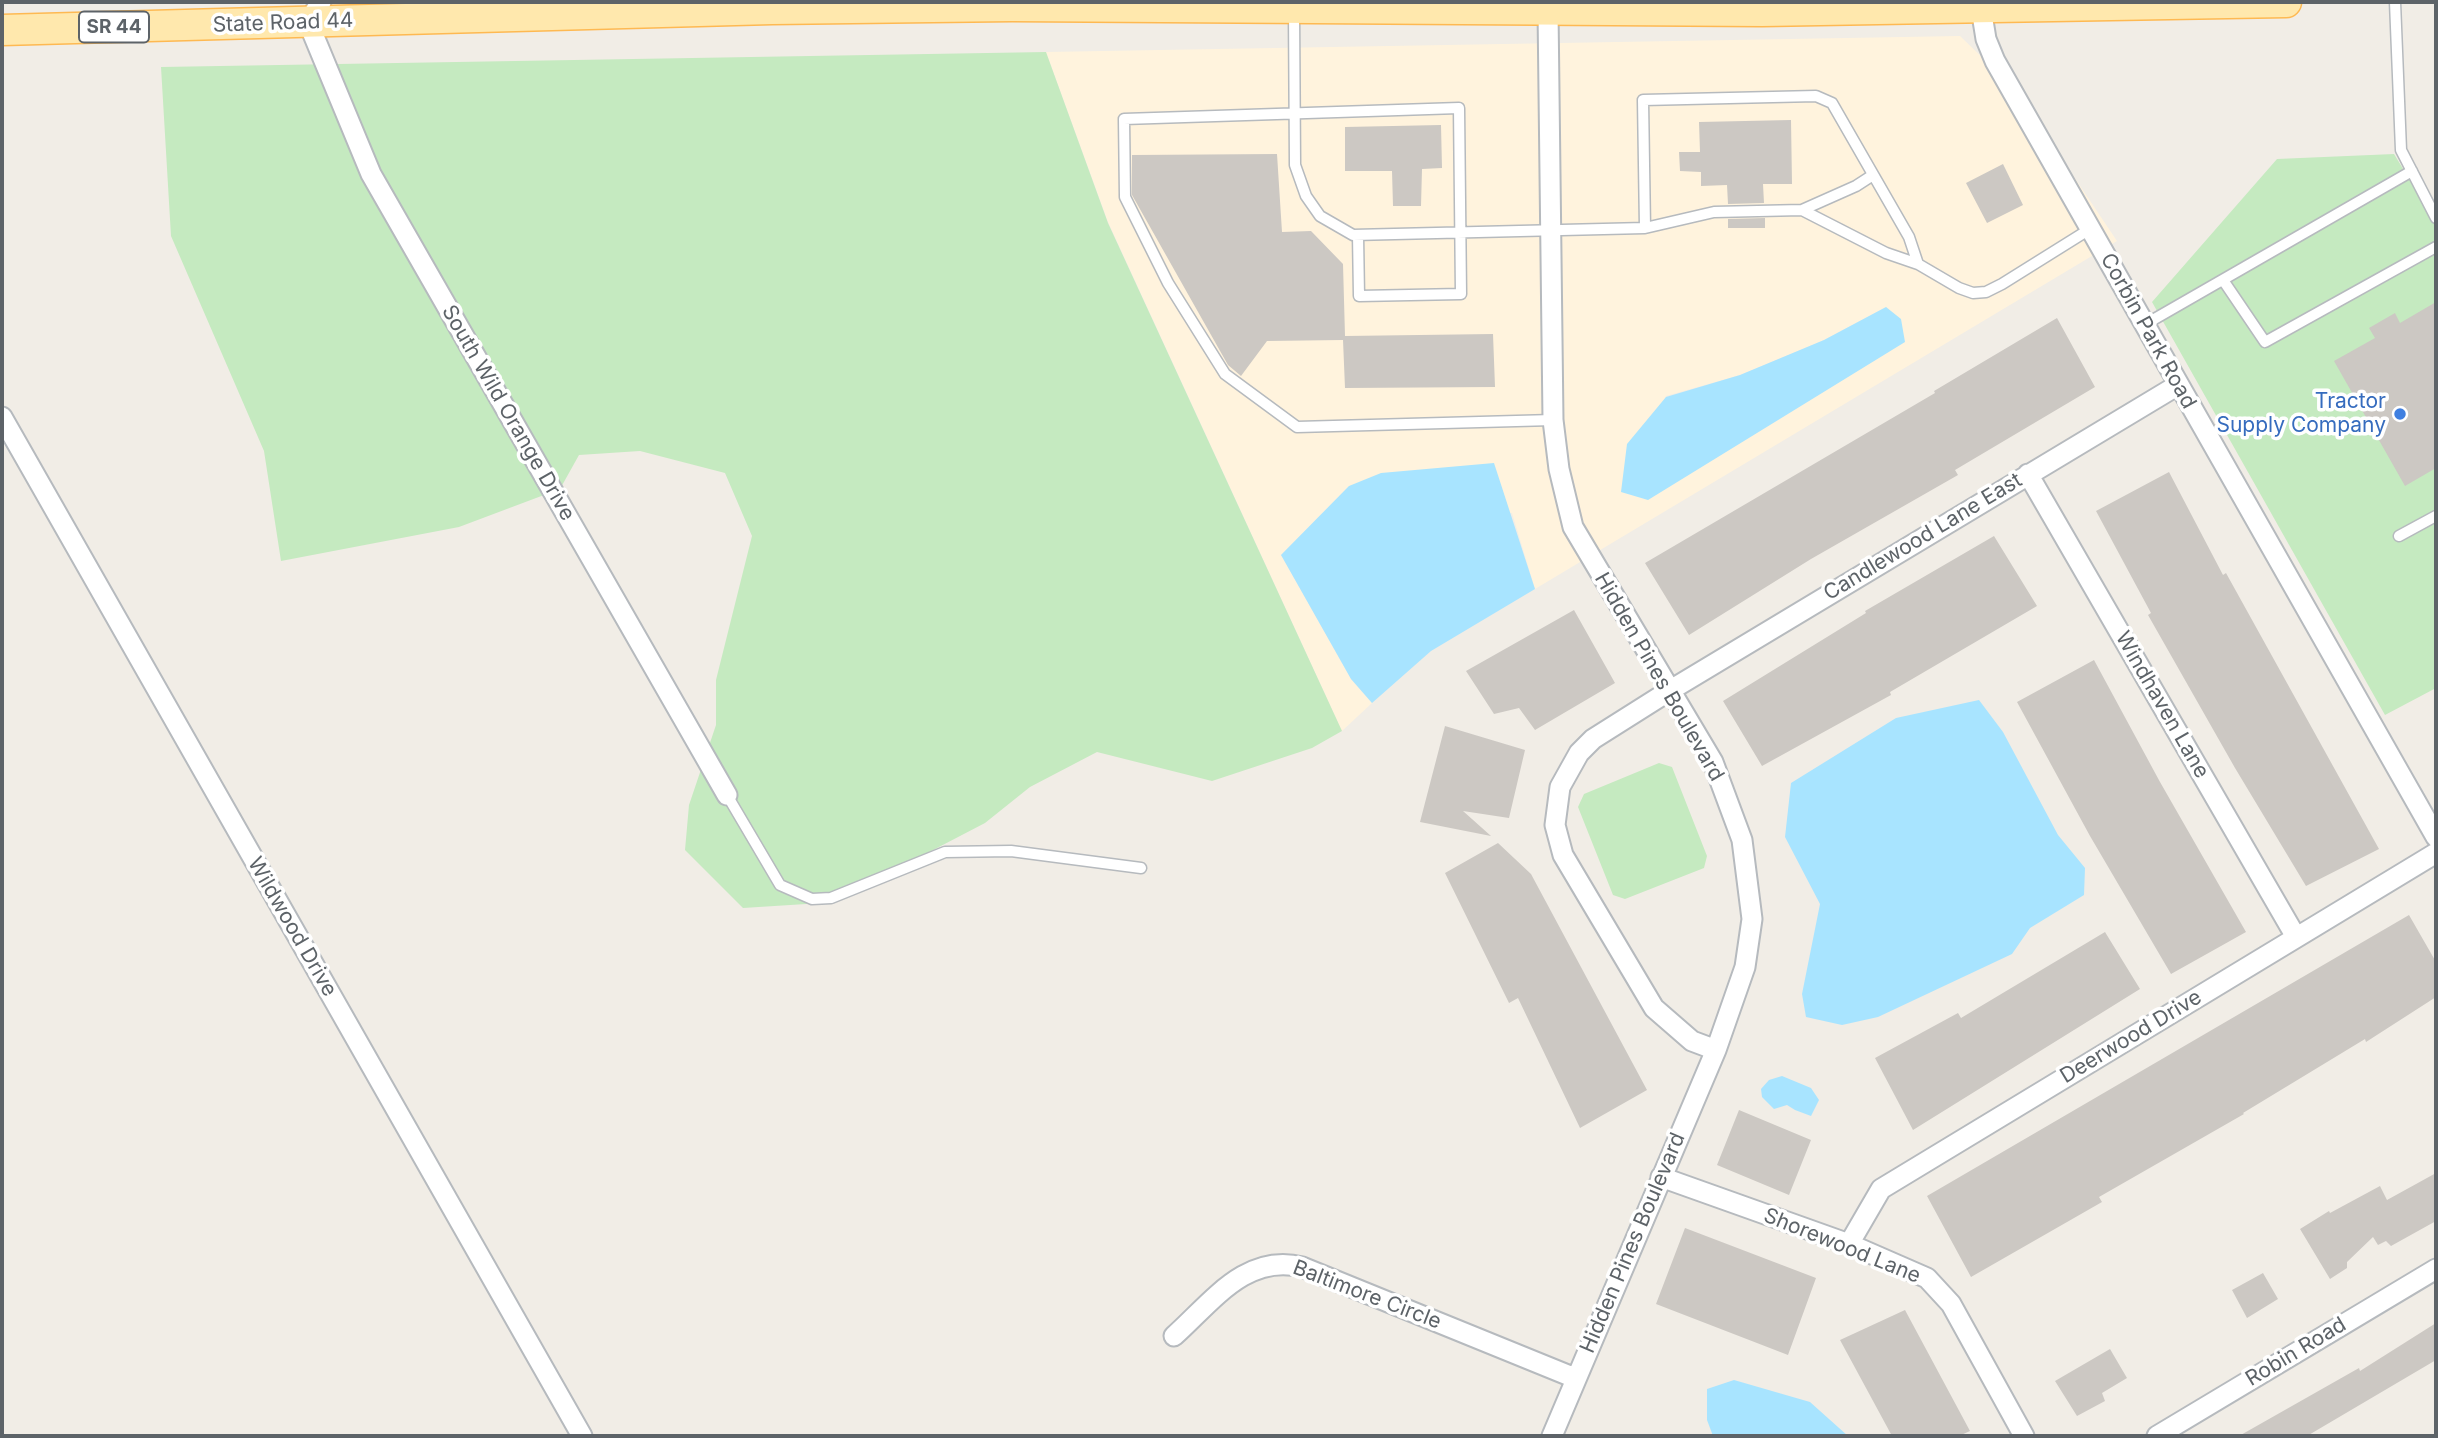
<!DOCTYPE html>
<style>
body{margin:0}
#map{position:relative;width:2438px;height:1438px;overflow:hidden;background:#f1ede6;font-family:Inter,sans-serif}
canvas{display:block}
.frame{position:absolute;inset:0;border:4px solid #5d6368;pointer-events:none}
</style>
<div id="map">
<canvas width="2438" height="1438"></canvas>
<div class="frame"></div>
</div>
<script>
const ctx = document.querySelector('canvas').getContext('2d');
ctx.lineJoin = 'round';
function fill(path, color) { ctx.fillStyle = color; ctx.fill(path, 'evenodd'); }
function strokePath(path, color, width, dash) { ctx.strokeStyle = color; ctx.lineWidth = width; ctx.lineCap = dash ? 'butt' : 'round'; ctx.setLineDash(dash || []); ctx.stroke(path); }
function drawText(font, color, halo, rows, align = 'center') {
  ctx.font = font + ' Inter,sans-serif'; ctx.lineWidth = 7; ctx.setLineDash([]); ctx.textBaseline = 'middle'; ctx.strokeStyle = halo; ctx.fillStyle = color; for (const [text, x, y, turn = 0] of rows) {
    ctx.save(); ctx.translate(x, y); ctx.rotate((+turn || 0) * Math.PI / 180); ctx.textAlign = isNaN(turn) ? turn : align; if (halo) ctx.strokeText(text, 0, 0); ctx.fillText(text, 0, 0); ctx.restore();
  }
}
fill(new Path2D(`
 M1960 36 2015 89 2117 241 1535 589 1512 513 1349 486 1281 555 1351 679 1372 703 1342 731 1108 222 1046 52ZM1886 307 1621 492 1666 396 1740 375 1824 340Z`), '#fff3dd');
fill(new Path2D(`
 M1046 52 1108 223 1342 731 1312 748 1212 781 1097 752 1030 787 985 823 864 886 806 904 743 908 685 850 689 805 716 725V680L752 536 725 473 640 451 579 455 560 489 459 527 281 561 264 451 171 236 161 67Z
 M2394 154 2436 223V688L2385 715 2152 302 2277 159Z
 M1659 763 1672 767 1707 856 1704 868 1625 899 1613 895 1578 807 1584 794Z`), '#c5eac0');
fill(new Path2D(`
 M1886 307 1901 319 1905 342 1648 500 1621 492 1627 444 1666 397 1740 375 1824 340Z
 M1494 463 1535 589 1431 651 1372 703 1351 679 1281 555 1349 486 1381 473Z
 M1979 700 2003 732 2058 835 2085 868 2084 895 2030 928 2012 954 1878 1017 1842 1025 1806 1017 1802 994 1820 904 1785 837 1791 783 1896 718Z
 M1782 1076 1811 1088 1819 1100 1811 1116 1795 1110 1787 1105 1774 1109 1762 1097 1761 1089 1769 1080Z
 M1734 1380 1810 1402 1848 1436H1713L1707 1420V1389Z`), '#a8e4ff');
fill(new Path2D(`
 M1791 120 1792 184H1763L1764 203 1728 204 1727 185 1701 186V172L1680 171 1679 152H1700L1699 122Z
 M1441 125 1442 168 1422 169 1421 206H1393L1392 171H1345V127Z
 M1277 154 1282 232 1311 231 1343 264 1345 336 1493 334 1495 387 1345 388 1343 340 1267 341 1241 376 1228 365 1132 195V155Z
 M2003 164 2023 205 1987 223 1966 183Z
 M1765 218V228H1728V219Z
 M2436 302V468L2405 486 2334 361 2375 338 2369 328 2395 313 2400 323Z
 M2057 318 2095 387 1955 470 1958 475 1811 559 1689 635 1645 563 1935 393 1934 391Z
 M2169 472 2223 575 2226 573 2379 849 2306 886 2235 768 2148 615 2151 613 2096 511Z
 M1994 536 2037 606 1890 692 1891 695 1762 766 1723 701 1866 613 1865 611Z
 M1574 610 1615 683 1535 730 1519 708 1494 714 1466 671Z
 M2094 660 2160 782 2246 932 2171 974 2090 836 2017 702Z
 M1445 726 1525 750 1509 818 1463 811 1491 836 1420 822Z
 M1498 843 1531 874 1647 1090 1580 1128 1518 998 1509 1003 1445 873Z
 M2409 915 2436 962V997L2366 1042 2365 1039 2243 1113 2244 1114 2099 1197 2102 1202 1971 1277 1927 1196Z
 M2105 932 2140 989 1913 1130 1875 1058 1958 1013 1961 1018Z
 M1739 1110 1811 1140 1789 1195 1717 1165Z
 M2436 1173V1221L2391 1246 2386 1241 2378 1245 2373 1237 2347 1262V1268L2330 1279 2300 1229 2329 1211 2330 1213 2380 1186 2387 1200Z
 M1685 1228 1816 1278 1788 1355 1656 1304Z
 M2263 1273 2278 1299 2247 1318 2232 1290Z
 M1905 1310 1970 1431 1959 1436H1892L1840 1340Z
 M2436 1323V1360L2307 1436H2239L2359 1368 2360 1371Z
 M2110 1349 2127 1378 2102 1393 2105 1401 2077 1416 2055 1381Z`), '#ccc8c3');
const service = new Path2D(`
 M2395 2 2401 150 2436 218
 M1294 11 1295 165 1306 196 1320 216 1353 235 1645 228 1714 212 1802 210 1856 186 1873 175
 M1802 210 1886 253 1918 264 1959 288 1973 293 1986 292 2002 284 2090 229
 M1645 228 1643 100 1816 96 1832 103 1909 237 1918 264
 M1358 235 1359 296 1461 294 1459 108 1124 119 1125 197 1168 283 1225 374 1297 427 1553 420
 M2223 280 2265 342 2436 247
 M2144 325 2412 171
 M2399 536 2436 516
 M727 795 780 885 812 899 831 898 945 852 1011 851 1141 868`);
const minor = new Path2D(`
 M321 2 308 22 371 174 727 795
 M1980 2 1986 39 1995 61 2436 837
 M1548 10 1553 420 1559 469 1573 527 1713 762 1742 840 1752 919 1745 967 1716 1050 1552 1436
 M2 417 582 1436
 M2028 474 2296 937
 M1716 1050 1692 1041 1654 1008 1563 855 1555 825 1560 787 1579 753 1593 739 1669 691 2178 385
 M1661 1177 1849 1244 1927 1278 1951 1304 2024 1436
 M1849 1244 1881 1189 2436 853
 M1174 1336C1212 1302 1246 1253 1302 1267L1575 1378
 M2157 1436 2436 1269`);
const primary = new Path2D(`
 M2 30 772 9 1012 6 1762 11 2286 2`);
strokePath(service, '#b6babe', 13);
strokePath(minor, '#b6babe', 23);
strokePath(primary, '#feb952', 33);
strokePath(service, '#fff', 10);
strokePath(minor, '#fff', 19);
strokePath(primary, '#ffe8ad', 30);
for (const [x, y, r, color] of [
 [2400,414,7,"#3f7fe0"]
]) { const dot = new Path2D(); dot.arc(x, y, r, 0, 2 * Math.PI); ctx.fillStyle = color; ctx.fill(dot); strokePath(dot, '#fff', 2.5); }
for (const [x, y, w] of [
 [114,27,70]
]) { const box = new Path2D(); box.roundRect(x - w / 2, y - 15.5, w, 31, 5); ctx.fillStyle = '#fff'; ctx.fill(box); strokePath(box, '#5d6368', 2); }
drawText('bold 19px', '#5d6368', null, [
 ["SR 44",114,27]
]);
drawText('21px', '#5d6368', '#fff', [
 ["State Road 44",283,23,-2],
 ["Corbin Park Road",2148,331,61],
 ["South Wild Orange Drive",508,413,60],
 ["Candlewood Lane East",1923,537,-31],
 ["Hidden Pines Boulevard",1659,677,60],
 ["Windhaven Lane",2162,705,60],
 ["Wildwood Drive",292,927,60],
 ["Deerwood Drive",2131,1037,-31],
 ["Hidden Pines Boulevard",1633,1243,-67],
 ["Shorewood Lane",1842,1246,22],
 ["Baltimore Circle",1367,1295,21],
 ["Robin Road",2296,1352,-31]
]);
drawText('21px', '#366cbe', '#fff', [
 ["Tractor",2386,402],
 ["Supply Company",2386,426]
], 'right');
</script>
